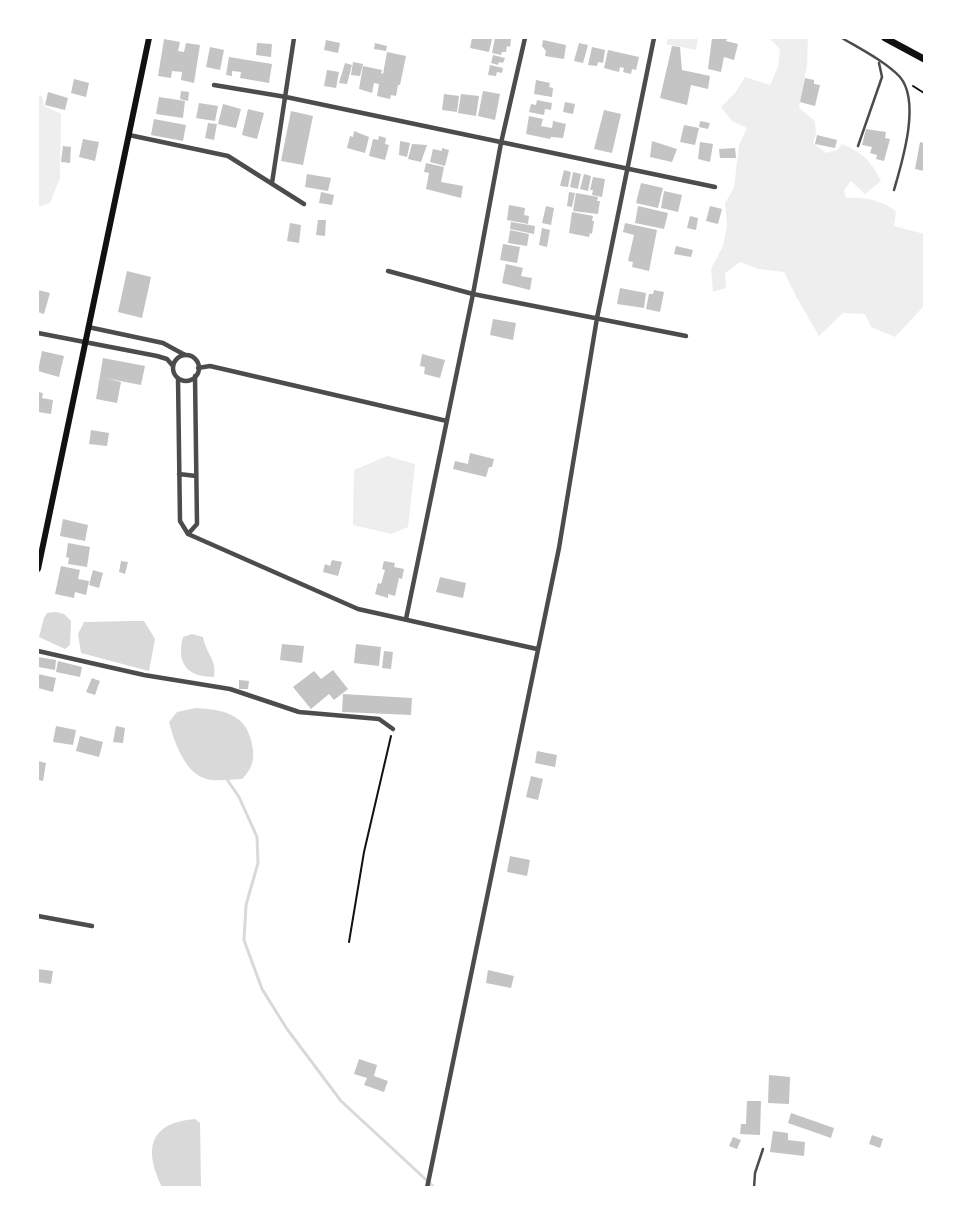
<!DOCTYPE html>
<style>
body{margin:0}
#map{position:relative;width:962px;height:1225px;overflow:hidden;background:#fff;font-family:Rubik,sans-serif}
canvas{display:block}
.frame{position:absolute;inset:0;border:39px solid #fff;pointer-events:none}
</style>
<div id="map">
<canvas width="962" height="1225"></canvas>
<div class="frame"></div>
</div>
<script>
const ctx = document.querySelector('canvas').getContext('2d');
ctx.lineJoin = 'round';
function fill(path, color) { ctx.fillStyle = color; ctx.fill(path, 'evenodd'); }
function strokePath(path, color, width, dash) { ctx.strokeStyle = color; ctx.lineWidth = width; ctx.lineCap = dash ? 'butt' : 'round'; ctx.setLineDash(dash || []); ctx.stroke(path); }
fill(new Path2D(`
 M668 38H698L696 50 666 44Z
 M769 38H808L807 65 799 108 815 121 816 135 813 143 826 153 837 150 842 144C863 153 871 161 881 181L865 194 851 181 844 190 846 198C865 197 880 200 896 211L894 226 924 234V306L895 337 871 327 865 314 843 313 819 336 797 298 784 272 759 269 740 262 725 273 726 288 713 292 711 269 723 246 727 225 725 203 734 188 739 145 747 128 732 121 721 107 735 93 745 77 770 85 778 67 780 49Z
 M40 96H42L44 106 61 114 60 178 50 203 38 207V100Z
 M387 456 415 464 408 527 391 534 353 525 354 470Z`), '#eee');
fill(new Path2D(`
 M56 612 64 614 71 621 70 645 65 649 39 637 44 618 47 613Z
 M130 621H144L155 639 149 671 81 653 78 634 84 622Z
 M192 634 203 637C206 654 217 659 214 677 187 677 176 663 183 637Z
 M196 708C223 710 246 713 252 744 255 759 253 768 242 779 231 779 217 782 207 779 185 774 174 741 169 722L177 712Z
 M195 1119 200 1123 201 1187H162C144 1150 148 1123 195 1119Z`), '#d9d9d9');
strokePath(new Path2D(`
 M226 778 239 797 257 837 258 863 246 905 244 940 262 989 287 1029 341 1101 435 1188`), '#d9d9d9', 3);
fill(new Path2D(`
 M472 38 492 39 489 52 470 48Z
 M495 38H510L511 39 510 47 507 46 506 52H502L501 55 492 53Z
 M712 38 727 39 726 41 738 44 734 60 724 57 721 72 708 69Z
 M164 39 180 42 178 51 184 52 186 43 200 45 194 83 181 80 182 72 172 71 171 78 158 76Z
 M326 40 340 43 338 53 324 50Z
 M543 40 566 45 564 59 545 56 546 51 542 46Z
 M257 43 272 44 271 57 256 55Z
 M375 43 387 46 386 51 374 49Z
 M579 43 588 45 583 63 574 61Z
 M672 46 680 47 682 70 710 76 708 89 691 85 687 105 660 98Z
 M210 47 224 50 220 70 206 67Z
 M592 47 605 50 603 63 598 62 597 66 588 65Z
 M608 50 639 57 636 70 632 69 631 74 623 72 624 68 620 67 619 72 604 68Z
 M387 52 406 56 400 85H398L396 96 391 95 390 99 377 96 379 84 374 83 372 93 359 89 363 66 382 70 381 73 383 74Z
 M493 55 505 58 503 63 499 62 498 65 491 63Z
 M229 57 272 64 269 83 240 78 241 72 232 71V76L226 75Z
 M353 62 363 64 360 76 351 75Z
 M345 63 352 65 347 84 339 83Z
 M490 65 503 68 502 73 497 72 496 76 488 75Z
 M327 70 339 72 336 88 324 86Z
 M805 78 814 80V84L820 85 815 106 800 102Z
 M74 79 89 83 86 97 71 93Z
 M536 80 550 83 549 87 553 88 552 97 534 94Z
 M181 91 189 92 188 101 180 99Z
 M483 91 500 94 495 120 478 116Z
 M48 92 68 98 65 110 45 105Z
 M444 94 459 96 457 112 442 110Z
 M461 94 479 96 476 116 458 113Z
 M159 97 185 101 183 118 156 114Z
 M537 100 552 103 551 110 545 109 544 115 529 112 531 104 536 105Z
 M565 102 575 104 573 114 563 112Z
 M199 103 218 106 215 121 196 118Z
 M223 104 241 109 236 128 218 124Z
 M248 109 264 113 257 139 242 135Z
 M604 110 621 114 612 153 594 149Z
 M291 111 313 116 303 165 281 161Z
 M529 116 543 119 541 126 552 128 553 121 566 124 563 138 551 137 550 139 526 134Z
 M154 119 186 125 183 141 151 135Z
 M700 121 710 123 708 129 699 127Z
 M208 123 217 124 214 140 205 138Z
 M684 125 699 128 695 145 680 142Z
 M866 129 886 132 885 138 890 139 884 161 876 159 877 155 870 153 872 147 862 145Z
 M354 131 369 137 365 153 347 148 350 136 353 137Z
 M817 135 837 140 835 148 815 144Z
 M379 136 386 138 385 144 389 145 385 160 369 156 373 139 378 140Z
 M83 139 99 142 95 161 79 157Z
 M400 141 410 143 407 157 399 155Z
 M652 141 677 149 672 162 650 157Z
 M700 142 713 144 710 162 698 159Z
 M920 142 924 143V171L915 169Z
 M412 144 427 145 421 162 408 159Z
 M63 146 71 147 70 163 61 162Z
 M442 148 449 150 445 166 430 162 433 149 442 151Z
 M735 148 736 158H720L719 149Z
 M426 163 444 167 441 182 463 186 461 198 426 189 429 173 424 172Z
 M564 170 571 172 568 187 560 186Z
 M573 172 581 174 578 189 570 187Z
 M307 174 331 178 328 191 305 187Z
 M584 174 591 176 588 191 580 189Z
 M593 177 605 179 602 197 592 195 593 190H590Z
 M641 183 663 188 658 208 636 203Z
 M664 191 682 195 678 212 661 208Z
 M321 192 334 195 332 205 319 203Z
 M569 192 575 193 572 207 567 206Z
 M576 193 598 197 597 201H600L598 214 573 211Z
 M509 205 525 208 524 215 529 216 528 224 507 220Z
 M546 206 554 208 551 225 542 223Z
 M638 206 668 213 664 229 635 223Z
 M710 206 722 209 718 224 706 221Z
 M572 212 593 216 592 221H594L592 234 590 233 589 237 569 233Z
 M690 216 698 218 696 230 687 228Z
 M318 220H326L325 236 316 235Z
 M511 222 535 226 534 234 510 229Z
 M290 223 301 225 299 243 287 241Z
 M625 223 657 230 649 271 632 267 633 262 628 261 634 235 623 232Z
 M542 228 550 230 547 247 539 245Z
 M510 230 529 234 527 246 508 243Z
 M503 244 520 247 517 263 500 260Z
 M676 246 693 250 691 257 674 254Z
 M506 264 523 268 521 276 532 278 530 290 502 283Z
 M127 271 151 277 142 318 118 312Z
 M620 288 646 293 644 308 617 304Z
 M38 290 50 293 44 314 38 312Z
 M654 290 664 292 660 312 646 309 649 294H653Z
 M493 319 516 323 513 340 490 335Z
 M42 351 64 356 59 377 38 371Z
 M422 354 445 360 440 378 424 374 425 367 420 366Z
 M103 358 145 366 141 385 105 378 121 382 117 403 96 399Z
 M38 392 43 393 42 398 53 400 51 414 38 412Z
 M91 430 109 433 107 446 89 444Z
 M470 453 494 459 492 467H489L486 477 453 469 455 461 468 464Z
 M63 519 88 525 85 541 60 536Z
 M68 543 90 547 87 567 68 564 69 558 66 557Z
 M332 560 342 562 338 576 323 572 325 564 330 566Z
 M121 561 128 562 125 574 119 572Z
 M384 561 395 563 394 567 404 569 402 579 399 578 395 596 388 594V598L375 594 378 583 381 584 385 570 382 569Z
 M61 566 80 570 78 579 89 581 86 595 75 592 74 598 55 594Z
 M93 570 103 573 99 588 89 585Z
 M440 577 466 583 463 598 436 592Z
 M282 644 304 646 302 663 280 660Z
 M356 644 381 647 379 666 354 663Z
 M384 651 393 652 391 669 382 668Z
 M38 657 56 660 55 670 38 667Z
 M58 661 82 667 80 677 56 672Z
 M333 670 348 689 334 700 329 694 311 709 293 687 314 671 321 679Z
 M38 674 56 678 53 692 38 688Z
 M92 678 100 681 95 695 86 692Z
 M239 680 249 681 248 689H239Z
 M343 694 412 698 411 715 342 712Z
 M56 726 76 730 73 745 53 742Z
 M116 726 125 728 123 743 113 742Z
 M80 736 103 742 99 757 76 751Z
 M537 751 557 755 555 767 535 763Z
 M38 761 46 763 43 781 38 780Z
 M531 776 543 779 538 800 526 797Z
 M510 856 530 860 527 876 507 872Z
 M38 969 53 971 51 984 38 982Z
 M488 970 514 976 511 988 486 983Z
 M359 1059 377 1065 374 1076 388 1081 384 1092 364 1085 367 1078 354 1074Z
 M769 1075 790 1077 789 1104 768 1103Z
 M747 1101H761L760 1135 740 1134 741 1124H746Z
 M791 1113 834 1128 831 1138 788 1123Z
 M773 1131 788 1133V1140L805 1142 804 1156 770 1152Z
 M872 1135 883 1139 880 1148 869 1144Z
 M733 1137 741 1140 737 1149 729 1146Z`), '#c4c4c4');
strokePath(new Path2D(`
 M913 86 924 93
 M349 942 364 852 391 736`), '#111', 2);
strokePath(new Path2D(`
 M842 38C859 48 886 62 900 77 921 102 902 162 894 190
 M858 146 882 77 879 63
 M754 1188 755 1173 763 1149`), '#4c4c4c', 2.5);
strokePath(new Path2D(`
 M214 85 286 97 715 187
 M129 135 228 156 304 204
 M272 183 294 38
 M388 271 473 294 686 336
 M88 327 163 343 185 355
 M38 333 157 356 167 359 173 366
 M173 368a13 13 0 1 1 26 0a13 13 0 1 1-26 0Z
 M198 368 210 366 447 421
 M178 378 180 521 188 534 358 609 537 649
 M179 474 196 476
 M188 534 197 524 195 376
 M406 619 473 294 501 143 525 38
 M38 651 144 675 230 689 299 712 379 719 393 729
 M38 916 92 926
 M427 1188 559 548 597 318 654 38`), '#4c4c4c', 4.5);
strokePath(new Path2D(`
 M38 569 149 38`), '#111', 6);
strokePath(new Path2D(`
 M885 38 924 59`), '#111', 7);
</script>
